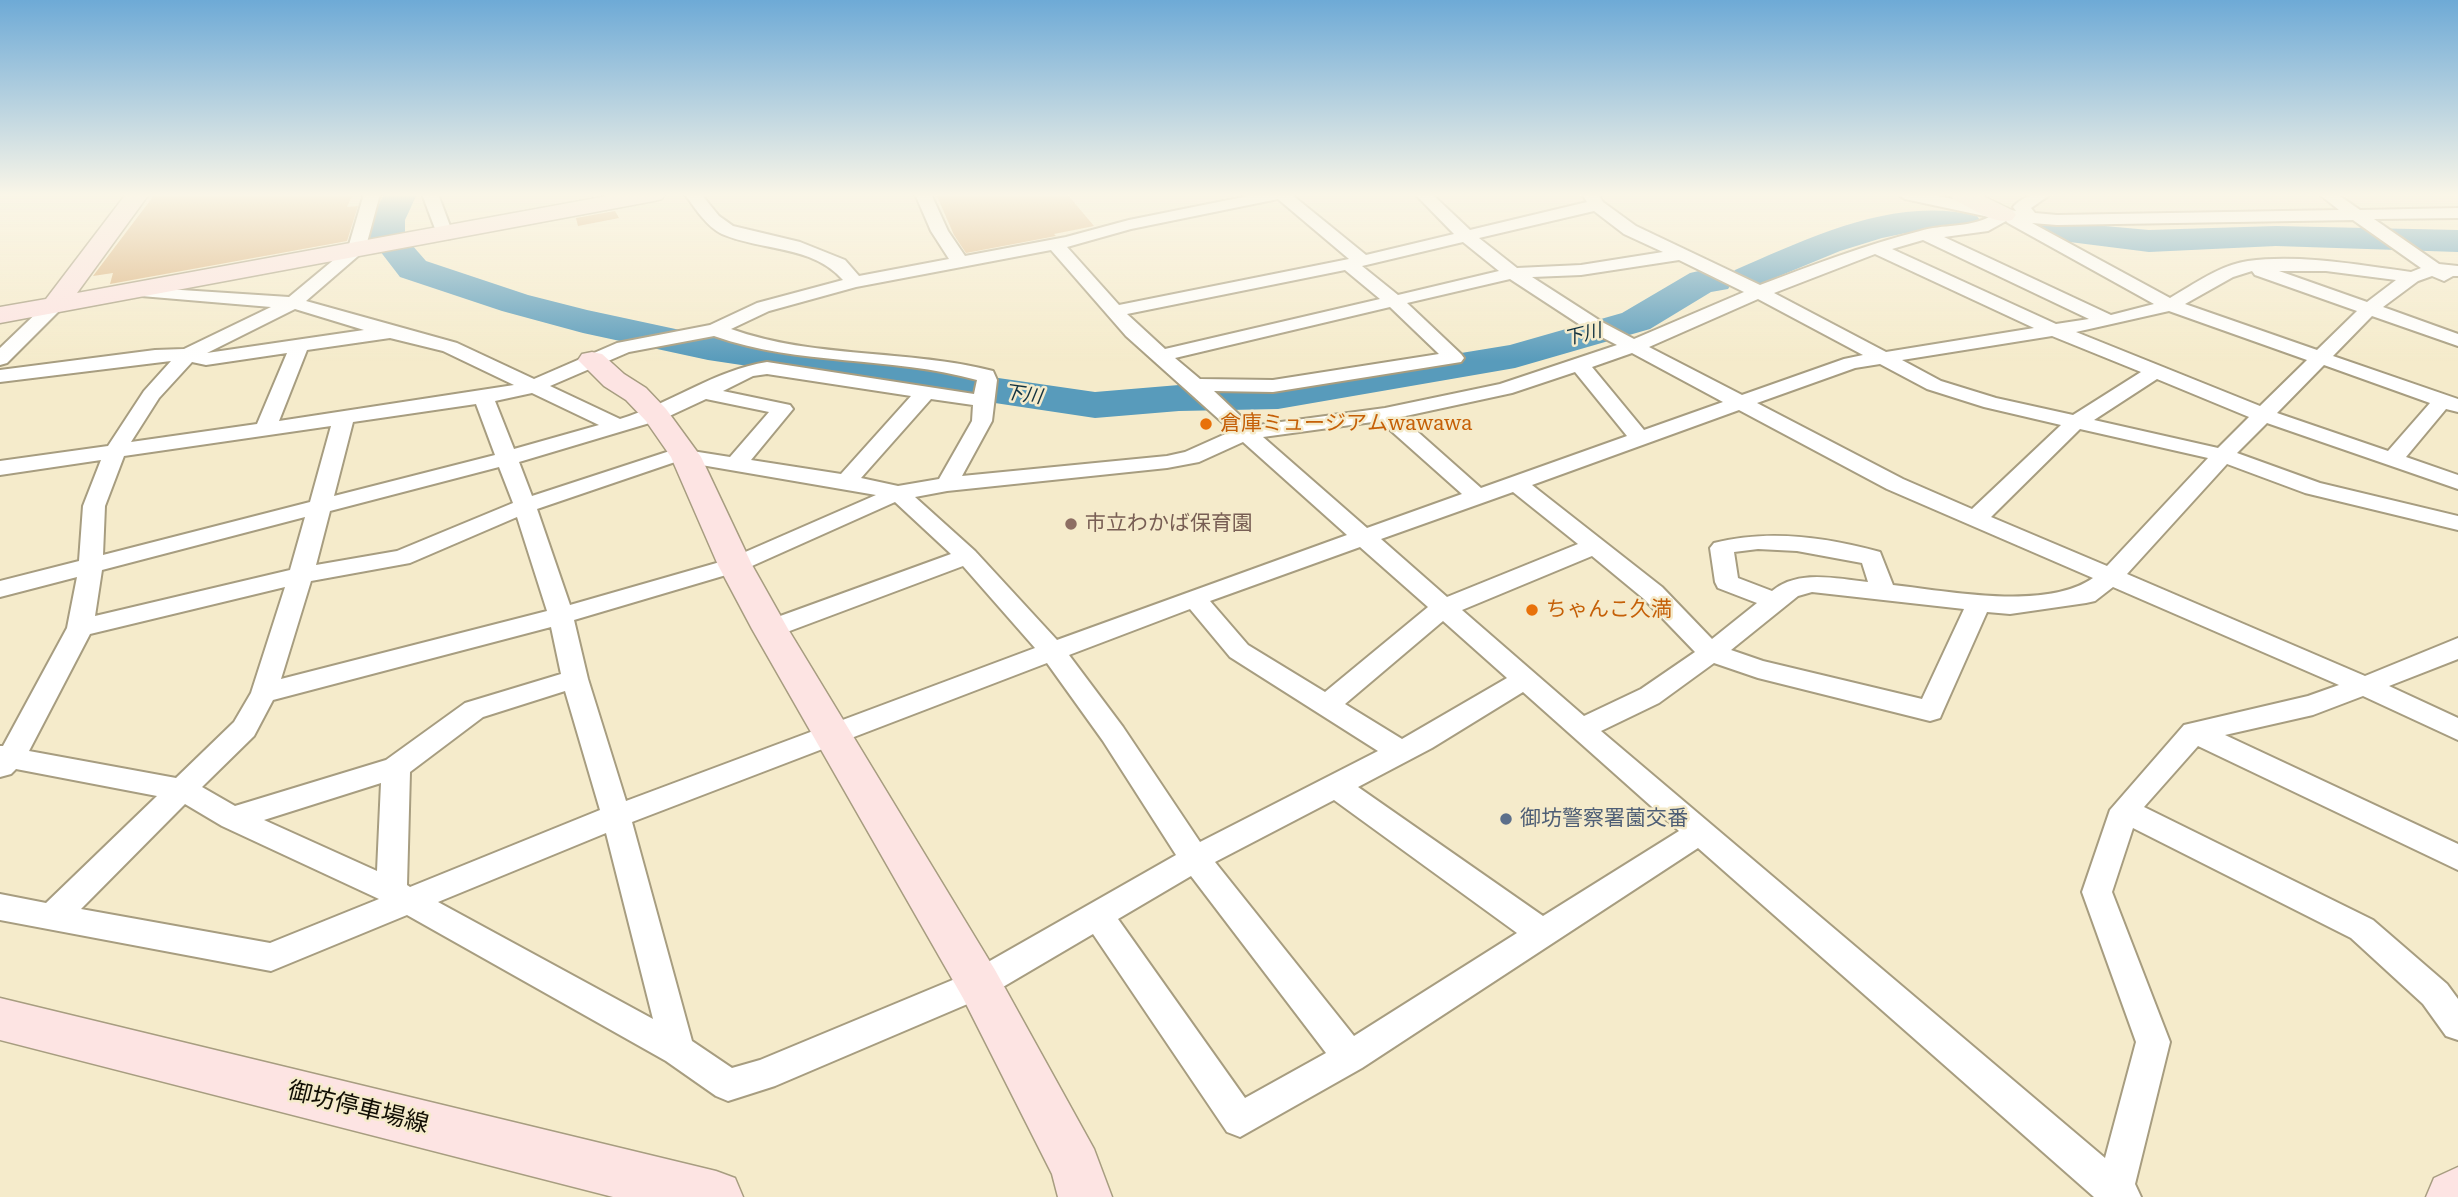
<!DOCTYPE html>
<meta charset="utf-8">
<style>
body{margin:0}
canvas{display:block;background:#f5ebcb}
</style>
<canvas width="2458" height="1197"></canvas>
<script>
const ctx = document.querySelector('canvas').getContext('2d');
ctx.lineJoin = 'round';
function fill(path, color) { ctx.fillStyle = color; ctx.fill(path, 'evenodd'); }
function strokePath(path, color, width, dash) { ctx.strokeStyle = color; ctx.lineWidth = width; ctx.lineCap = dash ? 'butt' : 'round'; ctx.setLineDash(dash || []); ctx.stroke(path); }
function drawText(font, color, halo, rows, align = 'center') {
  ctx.font = font + ' "Roboto Serif","Noto Sans JP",serif'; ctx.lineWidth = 5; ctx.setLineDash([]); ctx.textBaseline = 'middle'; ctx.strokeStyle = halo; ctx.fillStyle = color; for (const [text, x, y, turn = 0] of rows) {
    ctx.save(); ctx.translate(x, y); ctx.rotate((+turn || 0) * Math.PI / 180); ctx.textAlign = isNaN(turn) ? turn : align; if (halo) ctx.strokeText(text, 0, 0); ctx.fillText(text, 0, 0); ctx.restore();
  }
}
fill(new Path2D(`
 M384 194H417L405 220V237L426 261 528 295 587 310 708 336 1095 392 1179 385 1278 383 1510 345 1622 313 1690 273 1703 270 1728 273 1730 277 1735 270C1809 238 1895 195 1977 216L1982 223 1977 230 1965 233H1906L1882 238 1840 251 1748 289 1735 286 1733 282 1728 289 1711 292 1650 329 1515 368 1278 409 1179 411 1095 418 708 360 583 333 502 311 400 277 370 238 371 220Z
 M2050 221 2149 230 2276 226 2458 230V252L2276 246 2149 252 2038 238 2033 231 2038 224Z`), '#589bbb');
fill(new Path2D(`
 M155 194H353L347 207 358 206 347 241 110 284 113 273 93 276Z
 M936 194H1067L1094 226 1054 234 1056 236 966 253 954 235Z
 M615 211 619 218 578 226 576 218Z`), '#dbb27e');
const street = new Path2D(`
 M364 194H380L365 250 306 301 457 343 534 379 617 343 710 325 757 303 843 280C813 245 761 251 722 234 707 227 694 207 685 194H701L719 216 733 226 800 242 845 260 859 276 949 259 931 231 915 194H931L948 231 965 256 1066 237 1129 220 1258 194H1291L1366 255 1454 234 1415 194H1432L1470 230 1587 202 1582 194H1598L1603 202 1636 226 1760 285C1813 265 1865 245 1920 231 1943 224 1968 228 1989 217L1905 199 1897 194H1927L2016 211 2013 207C2024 195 2035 194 2051 194L2031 208 2035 213 2057 215 2339 210 2319 194H2337L2360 210 2458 208V218L2374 219 2439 264 2458 266V276H2453L2444 281 2432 276 2418 281 2383 307 2458 334V346L2372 316 2333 356 2458 399V412L2446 409 2406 457 2458 475V489L2267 423 2237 453 2320 483 2458 516V530L2305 493 2227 464 2127 574 2365 676 2458 638V659L2389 686 2458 718V740L2363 696 2313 715 2225 735 2458 844V870L2198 746 2144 807 2373 920 2447 984 2458 999V1040L2446 1036 2423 1004 2351 938 2133 828 2112 892 2170 1042 2135 1184 2141 1197H2094L1698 848 1362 1068 1240 1137 1227 1132 1093 934 991 994 775 1086 728 1101 716 1096 666 1061 407 915 271 971 0 920V894L46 903 157 796 16 769 11 774 0 777V746H3L67 628 77 577 0 597V581L79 561 83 506 101 460 0 475V461L108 446 144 391 171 361 0 382V370L155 350 184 349 271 307 141 296 135 295 132 291 135 287 289 297 348 248ZM1278 199 1349 259 1119 305 1067 247 1131 229ZM1594 211 1624 234 1663 252 1581 265 1517 268 1479 238ZM2353 220 2421 268 2411 272C2360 265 2299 254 2248 261 2220 265 2194 284 2170 298L2032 223 2057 225ZM2006 221 2008 223 2154 304 2111 315 1944 237 1988 231ZM1923 240 2089 319 2056 324 1892 249ZM1463 242 1499 271 1398 295 1362 266ZM1051 250 1126 336 1232 431 1185 452 1167 456 962 476 992 421 997 380 993 371C907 349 815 359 731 329L769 311 856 287ZM1875 254 2034 328 1886 352 1774 293ZM1679 260 1744 292 1634 339 1602 322 1532 277 1581 275ZM1345 270 1380 299 1165 349 1127 314ZM2252 271 2255 275 2357 311 2317 350 2185 304 2233 277ZM2279 271H2326L2396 280 2367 302ZM1510 279 1588 330 1617 345 1500 384 1385 408 1251 426 1214 391 1273 392 1461 362 1464 358 1461 354 1407 303ZM1758 299 1863 355 1844 359 1742 395 1649 347ZM1390 307 1439 354 1273 380 1200 379 1175 358ZM295 309 364 330 207 353ZM2169 311 2307 360 2260 406 2076 332ZM714 336C799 366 891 356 977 380L974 394 767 362C715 370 670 404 620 419L550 386 629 352ZM2052 336 2141 372 2073 415 1996 398 1941 381 1902 360ZM390 338 443 351 514 385 279 421 307 350ZM287 353 257 424 131 442 159 398 192 362 206 365ZM1632 353 1723 402 1644 430 1592 367ZM1880 364 1927 389 1984 407 2061 425 1972 509 1903 479 1757 403 1855 368ZM2324 365 2430 403 2388 451 2277 413ZM1575 372 1627 436 1481 488 1401 417 1512 393ZM767 374 911 396 841 474 751 460 793 409 790 405 723 391 753 376ZM2157 379 2249 417 2218 448 2094 420ZM532 393 599 425 514 449 495 401ZM706 399 769 412 730 457 692 451 682 447 532 496 519 462 663 419ZM931 399 973 405 972 421 939 479 898 486 861 478ZM476 404 495 455 334 496 353 422ZM1739 410 1887 489 2093 578C2046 611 1948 591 1893 585L1880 552C1826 537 1769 529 1714 543L1710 548 1715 582 1718 588 1757 603 1712 639 1662 587 1532 485ZM1380 421 1462 494 1367 528 1263 437ZM331 426 310 502 103 555 105 506 124 456ZM2080 429 2208 458 2107 566 1991 517ZM1243 442 1347 535 1057 640 975 551 915 497 947 491 1167 468 1199 462ZM678 461 876 495 727 560 570 605 537 509ZM499 467 513 503 397 551 316 565 330 511ZM1513 492 1578 544 1447 597 1381 539ZM895 502 951 554 761 623 757 629 761 635 770 637 779 635 963 566 1035 648 626 801 588 679 574 620 743 570ZM305 517 290 570 95 616 102 570ZM517 517 547 611 281 679 311 581 410 563ZM1360 547 1428 607 1325 692 1248 645 1210 601ZM1758 549 1797 551 1862 563 1868 582C1836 579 1799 569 1772 591L1738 578 1734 552ZM1592 556 1644 599 1695 652 1641 689 1584 716 1462 610ZM285 587 251 693 234 722 176 778 29 751 90 634ZM2113 587 2339 685 2308 696 2184 725 2110 810 2082 892 2136 1042 2105 1158 1601 731 1659 703 1714 663 1758 678 1930 721 1940 718 1943 711 1987 612 2010 614 2086 603 2095 601ZM1812 592 1964 609 1922 699 1763 661 1731 650 1798 596ZM1190 609 1230 657 1378 751 1200 842 1123 727 1069 655ZM1443 621 1507 678 1402 739 1345 704ZM551 627 561 674 465 703 386 760 235 806 202 787 254 736 273 700ZM1047 663 1103 741 1176 855 967 974 760 1060 732 1068 692 1041 632 822ZM565 691 600 810 410 887 407 885 410 772 483 717ZM1523 692 1679 831 1543 916 1358 787 1432 748ZM381 783 377 871 264 820ZM1334 800 1517 933 1354 1036 1215 862ZM185 804 222 826 379 899 270 943 81 909ZM606 833 653 1019 438 902ZM1191 876 1326 1053 1245 1098 1118 919Z
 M422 194H438L453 234 451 238 445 239 437 234Z
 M55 300 64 305 61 309 7 363 0 365V348L49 301Z`);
const secondary = new Path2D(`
 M126 194H149L77 293 618 194H665L662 199 654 201 0 323V307L46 299Z
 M1950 194H1979L2012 210 2016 215 2012 220C1993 225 1970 207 1953 199Z
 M592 352 602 354 624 374 646 388 666 409 701 457 752 565 788 629 995 970 1094 1149 1112 1197H1058L1052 1174 963 998 752 629 718 565 671 457 646 421 626 400 604 386 578 360 582 354Z
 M0 998 716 1171 735 1178 743 1197H613L0 1040Z
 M2458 1167V1197H2426L2434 1178Z`);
strokePath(street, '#a79d80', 4);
strokePath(secondary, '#a79d80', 3);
fill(street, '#fff');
fill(secondary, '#fde4e3');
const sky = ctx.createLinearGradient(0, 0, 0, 361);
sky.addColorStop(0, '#6eaad6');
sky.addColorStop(0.54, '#faf6e8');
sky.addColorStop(1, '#faf6e800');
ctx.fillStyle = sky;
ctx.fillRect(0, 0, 2458, 361);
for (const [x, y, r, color] of [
 [1206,424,7,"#e8710a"],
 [1071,524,7,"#8d6e63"],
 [1532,610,7,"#e8710a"],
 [1506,819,7,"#5c6f8a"]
]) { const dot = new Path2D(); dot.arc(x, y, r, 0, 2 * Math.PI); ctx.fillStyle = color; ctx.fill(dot); strokePath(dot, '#f5ebcb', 2.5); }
drawText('italic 19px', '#123240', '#f5ebcb', [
 ["下川",1583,335,-14],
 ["下川",1023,395,8]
]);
drawText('21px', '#c56008', '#f5ebcb', [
 ["倉庫ミュージアムwawawa",1220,424],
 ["ちゃんこ久満",1546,610]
], 'left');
drawText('21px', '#785e54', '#f5ebcb', [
 ["市立わかば保育園",1085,524]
], 'left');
drawText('21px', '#4e5e75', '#f5ebcb', [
 ["御坊警察署薗交番",1520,819]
], 'left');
drawText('24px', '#110e04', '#f5ebcb', [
 ["御坊停車場線",358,1108,14]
]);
</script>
